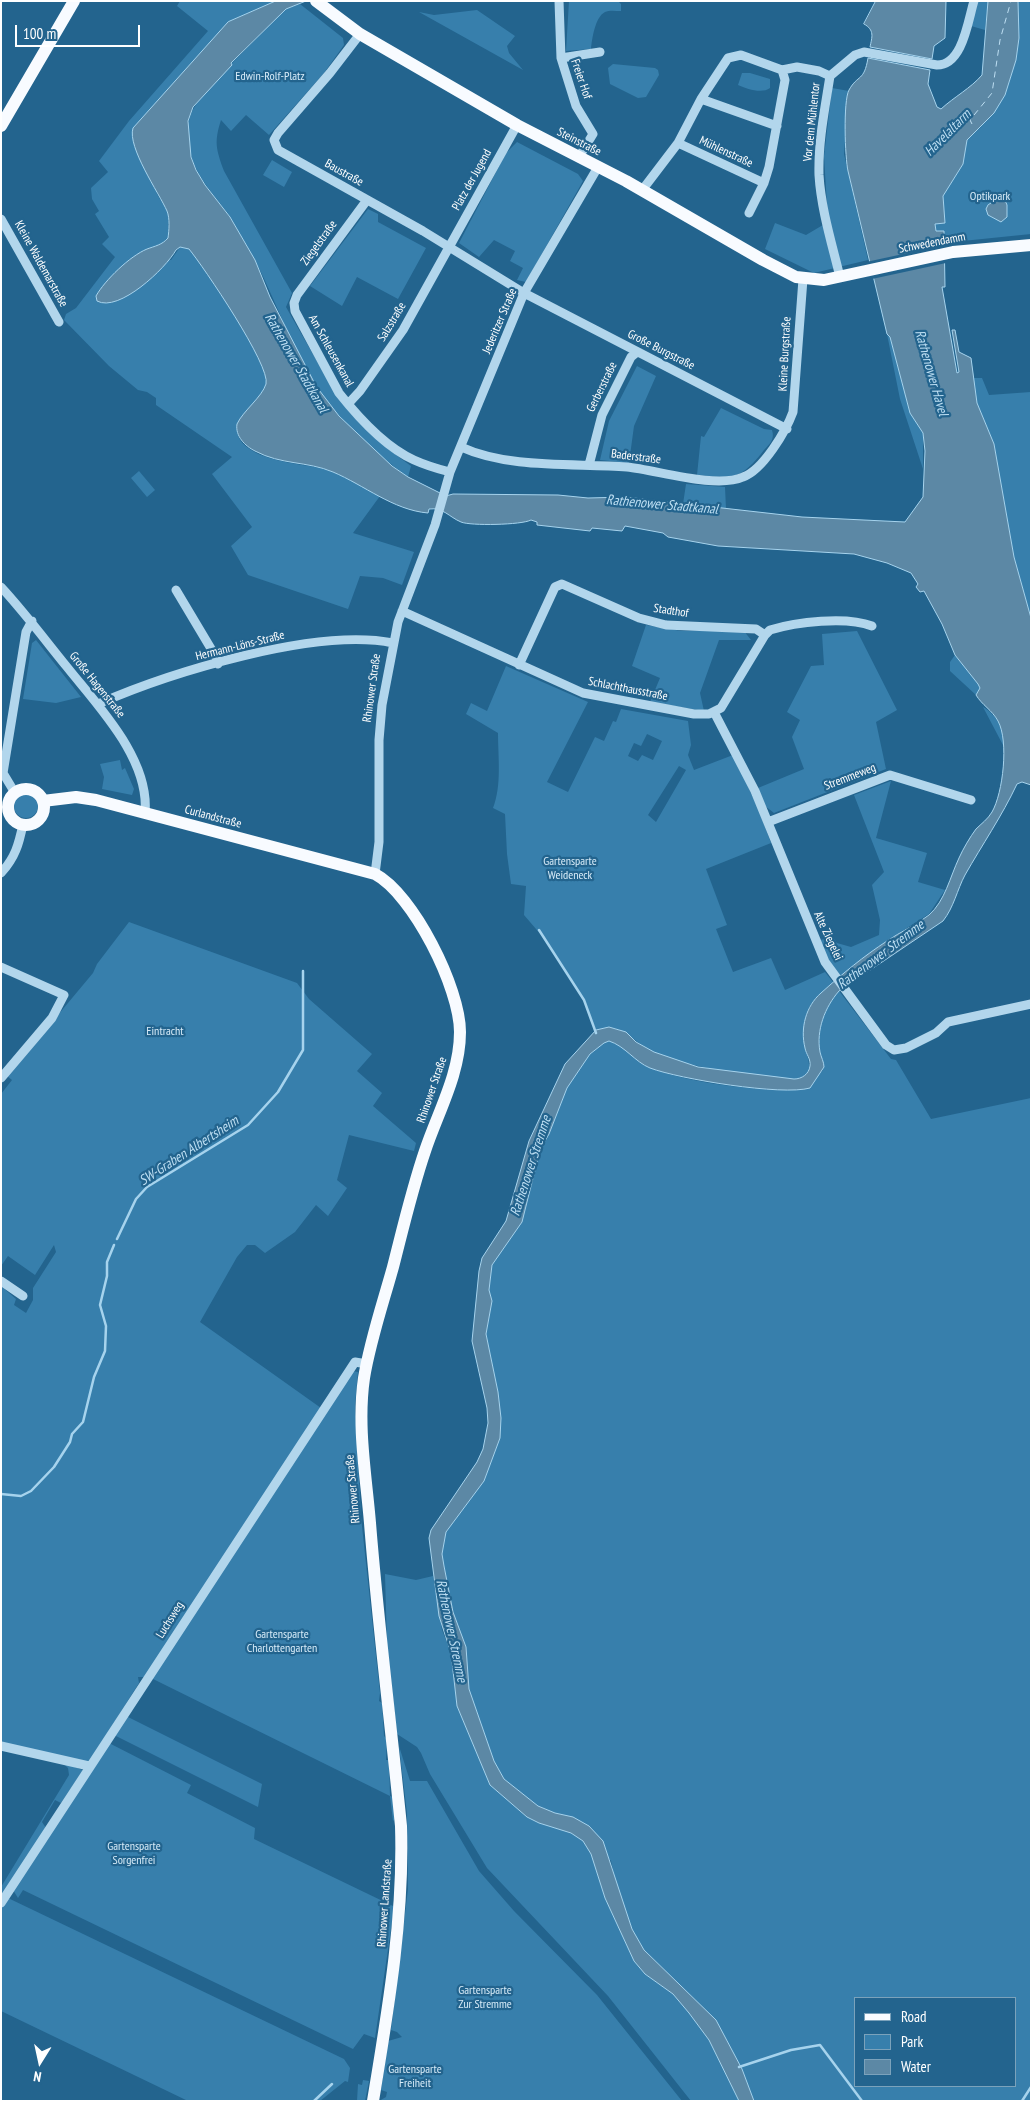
<!DOCTYPE html>
<meta charset="utf-8">
<style>
body{margin:0}
#map{position:relative;width:1032px;height:2102px;overflow:hidden;background:#23648e;font-family:"PT Sans Narrow",sans-serif}
canvas{display:block}
.frame{position:absolute;inset:0;border:2px solid #fff;pointer-events:none}
.legend{position:absolute;left:854px;top:1997px;width:162px;height:90px;box-sizing:border-box;background:#23648e;border:1px solid #7ba2bb;margin:0;padding:6px 9px;list-style:none;font-size:15px;color:#fff}
.legend li{display:flex;align-items:center;gap:10px;height:25px}
.legend b{width:25px;border:1px solid #7ba2bb}
.north{position:absolute;left:15px;top:2037px;width:50px;height:50px;-webkit-text-stroke:4px #23648e;paint-order:stroke;rotate:190deg;font-size:14px;font-weight:700;line-height:20px;text-align:center;color:#fff}
.north::after{content:'';display:block;margin:auto;width:18px;height:22px;background:#fff;clip-path:polygon(50% 0,100% 100%,50% 72%,0 100%)}
.scale{position:absolute;left:15px;top:25px;width:125px;height:22px;box-sizing:border-box;border:2px solid #fff;border-top:0;padding-left:6px;font-size:15px;line-height:18px;white-space:nowrap;color:#fff;-webkit-text-stroke:4px #23648e;paint-order:stroke}
</style>
<div id="map">
<canvas width="1032" height="2102"></canvas>
<div class="frame"></div>
<ul class="legend">
<li><b style="height:6px;background:#f8fbff"></b>Road</li>
<li><b style="height:14px;background:#377fac"></b>Park</li>
<li><b style="height:14px;background:#5c88a5"></b>Water</li>
</ul>
<div class="north">N</div>
<div class="scale">100 m</div>
</div>
<script>
const ctx = document.querySelector('canvas').getContext('2d');
ctx.lineJoin = 'round';
function fill(path, color) { ctx.fillStyle = color; ctx.fill(path, 'evenodd'); }
function strokePath(path, color, width, dash) { ctx.strokeStyle = color; ctx.lineWidth = width; ctx.lineCap = dash ? 'butt' : 'round'; ctx.setLineDash(dash || []); ctx.stroke(path); }
function drawText(font, color, halo, rows, align = 'center') {
  ctx.font = font + ' "PT Sans Narrow",sans-serif'; ctx.lineWidth = 4.5; ctx.setLineDash([]); ctx.textBaseline = 'middle'; ctx.strokeStyle = halo; ctx.fillStyle = color; for (const [text, x, y, turn = 0] of rows) {
    ctx.save(); ctx.translate(x, y); ctx.rotate((+turn || 0) * Math.PI / 180); ctx.textAlign = isNaN(turn) ? turn : align; if (halo) ctx.strokeText(text, 0, 0); ctx.fillText(text, 0, 0); ctx.restore();
  }
}
fill(new Path2D(`
 M180 1H276L228 22 135 126 157 194 168 212V238L160 245 146 249 171 260 180 247 189 249C203 266 271 366 266 384 262 397 243 411 237 424 232 461 302 463 324 469 344 475 362 487 380 496L353 533 414 552 402 585 383 578 360 576 348 609 248 575 231 546 252 527 212 474 232 457 156 405V398L147 392 138 390 109 366 64 320 66 314 76 308 115 257 102 244 109 237 95 214 99 211 92 199 91 188 108 172 99 161 129 121 208 31 177 6Z
 M569 1H618L621 4V11C616 11 609 10 605 12 595 17 592 39 591 49L566 51Z
 M978 1H988L985 30 971 26Z
 M1018 1H1031V234L943 243 944 231H935V224L945 223 943 196 963 164 967 140 970 135 980 128 1005 95 1016 60 1019 38Z
 M300 4 343 38 344 45 324 73 269 135 246 115 231 131 221 120C214 142 216 149 224 171L292 293 286 307 338 398 388 449 411 466 408 477C374 452 340 422 317 387 288 343 273 290 246 244 240 235 235 224 229 215 210 190 189 169 188 136 186 110 202 96 218 78L219 79 231 64 286 9Z
 M477 10 515 36 507 46 509 53 523 70 419 12 434 15Z
 M613 64 655 68 658 70 659 75 646 97 638 98 610 84 608 68Z
 M742 73H750L770 79V88C762 94 747 89 738 85Z
 M832 88 849 91 844 154 868 260 814 273 765 249 775 223 806 235 828 222 824 156Z
 M517 142 578 174 583 181 526 282 517 280 523 268 510 261 515 251 494 240 479 257 459 243 506 153Z
 M272 160 292 172 284 187 263 175Z
 M368 209 378 214V222L426 248 398 299 357 277 342 306 310 286Z
 M887 334 890 337 910 413 923 433V469L900 399Z
 M637 366 656 376 634 426 629 463 600 460 609 421Z
 M973 378H982L989 395 1031 392V618L1014 557 994 444 977 403Z
 M721 408 764 429 772 430C775 439 770 444 764 450 740 481 733 478 697 475L701 436 704 437Z
 M139 471 155 490 147 497 131 478Z
 M686 484 725 487 726 509 683 504Z
 M646 625 681 631H744L751 640H719L700 693 704 711 650 702 660 678 632 666Z
 M857 631 897 710 876 722 886 769 774 813 765 806 758 788 804 769 792 737 800 720 787 712 811 666 824 665 822 634Z
 M36 640 81 697 56 703 23 699 32 643Z
 M955 655 978 684 980 688 976 695 950 671V662Z
 M506 666 588 702 547 782 568 792 595 737 604 741 613 721 616 722 621 709 688 721 691 745 688 755 694 770 733 755 758 808 771 843 706 869 727 925 716 929 733 972 771 958 785 990 825 972 833 982C822 992 810 1001 806 1015 804 1024 803 1041 806 1050 809 1063 815 1078 794 1079 747 1074 700 1071 656 1053 631 1043 626 1021 596 1030L584 1001 542 936 524 915 526 886 511 884 507 854 505 814 493 808C502 785 498 757 498 733L466 714 471 703 487 711ZM647 734 662 741 653 760 642 755 638 761 628 756 634 743 641 746ZM679 766 686 770 656 822 648 815Z
 M983 707C997 715 1006 731 1004 747Z
 M120 760 122 770 125 768 134 789 132 795 102 789 104 777 100 764Z
 M891 781 876 838 927 853 918 882 945 890 929 914 885 942 839 977 828 959 820 940 833 937 837 943 851 947 879 935 880 920 872 885 884 872 854 795Z
 M14 806a12 12 0 1 1 24 0a12 12 0 1 1-24 0Z
 M129 922 297 983 309 999 372 1054 357 1071 382 1093 373 1106 416 1143 414 1151 349 1135 337 1180 347 1188 328 1216 316 1205 295 1232 265 1253 255 1245H247L237 1257 200 1322 321 1408 145 1677H138L139 1683 89 1762 1 1743V1286L16 1299 14 1305 26 1313 33 1300V1288L56 1252 54 1245 35 1275 8 1256 1 1266V1094L12 1080 7 1076 93 973 97 964Z
 M839 991 891 1059 896 1060 931 1119 1031 1098V2101H754L742 2069 716 2020 644 1950 632 1929 617 1889 611 1861 573 1817 555 1813 538 1806 504 1779 494 1761 469 1689 466 1647 453 1612 444 1566 442 1554 446 1532 484 1481 500 1438 498 1392 486 1334 492 1301 489 1291 492 1265 522 1222 540 1150 549 1134 567 1088 590 1054 604 1043 609 1041C625 1046 635 1062 650 1068 689 1083 765 1093 806 1089L823 1070C824 1063 821 1058 820 1051 817 1029 825 1007 839 991ZM856 1998H1016V2086H856Z
 M352 1371 358 1372 355 1405 361 1517 380 1693 379 1701 382 1703 384 1736 387 1739 386 1760H389L390 1796 393 1797 395 1819 393 1821 390 1796 151 1678Z
 M385 1574 416 1580 433 1576 442 1630 451 1653 457 1706 490 1785 527 1817 539 1823 571 1833 583 1841 591 1854 605 1898 634 1961 645 1974 673 1994 689 2013 709 2040 739 2101H691L608 1996 487 1868 430 1774 421 1753 417 1747 397 1734 387 1645Z
 M126 1716 262 1784 258 1807 114 1735Z
 M109 1743 191 1785 187 1793 255 1828 254 1839 393 1906 397 1888 375 2038 364 2034 353 2049 23 1890 18 1898 13 1890Z
 M399 1746 410 1781H427L479 1871 514 1911 597 1995 682 2101H379L386 2097 387 2092 381 2090 388 2041 402 2037 397 2032 391 2030 408 1889 407 1813Z
 M63 1763 83 1770 61 1803 55 1800 42 1822 46 1828 1 1898V1887L69 1775 68 1768Z
 M8 1898 344 2059 350 2068 348 2082 345 2081 320 2101H188L1 2011V1909Z
 M363 2080 369 2081 365 2101H357L358 2084 362 2085Z`), '#377fac');
const water = new Path2D(`
 M276 1H306L286 9 231 63 232 65 193 107 188 121 191 157 196 170 205 185 230 217 255 260 270 297 316 386 339 416 392 466 408 477 446 496 453 494 558 495 588 498 625 497 802 517 905 522 923 497 925 451 923 433 910 413 890 337 887 334 848 171C845 158 843 101 849 90 858 74 864 82 868 58L930 70 928 84 937 107 941 109C954 97 971 88 982 75L988 1H1018L1019 38 1016 60 1005 95 994 113 967 140 963 164 943 196 945 223 935 224 936 231H944L945 287H942L957 373 959 372 952 330H955L959 352 971 358 977 403 994 444 1014 557 1031 618V785L1022 782 1017 784C1002 816 982 845 965 875 957 890 954 907 943 921L839 991C825 1007 816 1030 820 1052 821 1057 824 1062 824 1067L810 1088C782 1096 679 1079 650 1068 635 1062 625 1046 609 1041L604 1043 590 1054 567 1088 549 1134 540 1150 522 1222 492 1265 489 1290 492 1301 486 1334 498 1392 501 1418 500 1438 484 1481 446 1532 442 1554 444 1566 453 1612 466 1647 469 1689 494 1761 504 1779 538 1806 555 1813 573 1817 589 1826 603 1841 632 1929 644 1950 716 2020 742 2069 754 2101H739L709 2040 689 2013 673 1994 645 1974 634 1961 605 1898 591 1854 583 1841 571 1833 539 1823 527 1817 490 1785 457 1706 451 1653 439 1616 429 1538 431 1530 477 1462 483 1449 488 1423 487 1408 472 1341 479 1271 482 1258 506 1221 529 1141 565 1064 596 1030 609 1027 626 1032 636 1042 654 1052 698 1067 794 1079C802 1079 809 1074 810 1066 811 1059 806 1054 805 1048 800 1028 806 1006 821 993 842 974 864 956 887 941 900 932 916 925 929 915 945 901 950 877 959 858 963 849 970 837 976 829 981 824 988 819 992 812 1003 793 1009 741 998 721 992 710 982 705 976 695L980 688 978 684 955 655 942 624 924 591 920 592 916 587 918 584 911 573 887 563 854 554 718 546 668 537 663 533 625 526 622 531 592 528 590 531 537 525V522L531 520C522 525 470 526 461 522 449 517 443 507 429 509L428 513C393 510 364 485 333 472 307 461 281 465 255 451 245 446 235 436 237 424 243 411 262 397 266 384 271 366 203 266 189 249L180 247 176 250C166 268 119 313 97 301L96 296C105 280 130 256 147 249 155 246 162 245 168 238 169 231 170 218 167 211 159 193 127 147 133 128L228 22Z
 M876 1H946L945 38 934 46 932 59 870 47C872 37 875 30 864 24Z
 M999 199 1005 200 1007 205V217L1001 222 988 215 986 209 988 205Z`);
fill(water, '#5c88a5');
strokePath(water, '#a6d3ed', 1);
fill(new Path2D(`
 M945 245 946 263 872 279 866 262Z`), '#23648e');
strokePath(new Path2D(`
 M539 930 584 1000 596 1033
 M117 1239 136 1199 147 1187 248 1125 278 1092 303 1050V971
 M1 1494 21 1496 31 1491 54 1467 70 1442 72 1434 83 1422 94 1377 105 1351 106 1326 100 1305 107 1276V1262L114 1245
 M739 2067 791 2050 820 2045 862 2101
 M314 2101 332 2084
 M1022 2101 1031 2087`), '#a6d3ed', 2.5);
strokePath(new Path2D(`
 M972 124 970 120 992 93 1000 40 1011 1`), '#bedff3', 1, [6, 5]);
strokePath(new Path2D(`
 M559 1 561 58 576 106 593 134 579 157
 M360 34 330 73 278 133 274 140 278 150 423 231 524 293 787 429
 M561 58 600 52
 M701 99 777 126
 M678 143 764 183
 M643 189 678 143 701 99 728 58 741 55 782 70 797 67 819 71 830 76
 M367 200 297 295 294 303 295 311 339 393C358 417 385 447 414 460 425 465 438 469 450 472
 M749 213 764 183 769 167 785 80 782 70
 M1 219 59 322
 M840 277C832 244 821 209 819 175 818 142 825 108 830 76L855 55 864 52 937 65C963 65 968 20 974 1
 M348 404 360 391 403 330 517 125
 M461 447C509 469 574 463 627 467 657 470 716 489 743 477 763 470 786 431 793 412L803 279
 M589 465 602 415 631 357 637 352
 M1 587C25 613 45 640 67 667 98 706 150 759 145 813
 M176 590 216 657 218 664
 M402 611 583 693 694 714H709L721 708 765 635 770 630C796 622 846 616 872 626
 M519 665 555 587 562 584 639 618 666 625 756 629 765 635
 M98 704C169 673 316 627 393 643
 M714 712 755 791 825 962 886 1045 894 1050 906 1048 936 1033 948 1022 1031 1004
 M15 793 3 773 26 632 32 621
 M768 822 890 775 971 800
 M1 873C15 858 19 844 23 824
 M375 874 379 842V740L382 705 398 622 435 525 450 472 524 293 598 167
 M1 967 64 995 52 1018 1 1078
 M1 1281 23 1296
 M1 1746 89 1766
 M1 1903 355 1362 367 1364`), '#b2d6ec', 9);
strokePath(new Path2D(`
 M316 1 360 34 517 125 626 181 763 260 796 277 824 280 953 252 1031 245
 M1 126 74 1
 M8 807a18 18 0 1 1 36 0a18 18 0 1 1-36 0Z
 M43 801 76 797 96 800 375 874C413 894 460 988 460 1032 460 1074 438 1112 425 1151 412 1189 403 1228 393 1267 383 1303 370 1341 364 1378 357 1426 366 1475 370 1523 378 1624 391 1725 401 1826 404 1918 388 2010 373 2101`), '#f8fbff', 12);
drawText('12px', '#d8ecf9', '#23648e', [
 ["Edwin-Rolf-Platz",270,77],
 ["Optikpark",990,197],
 ["Gartensparte",570,862],
 ["Weideneck",570,876],
 ["Eintracht",165,1032],
 ["Gartensparte",282,1635],
 ["Charlottengarten",282,1649],
 ["Gartensparte",134,1847],
 ["Sorgenfrei",134,1861],
 ["Gartensparte",485,1991],
 ["Zur Stremme",485,2005],
 ["Gartensparte",415,2070],
 ["Freiheit",415,2084]
]);
drawText('12px', '#fff', '#23648e', [
 ["Freier Hof",581,79,71],
 ["Vor dem Mühlentor",812,122,-84],
 ["Steinstraße",579,142,27],
 ["Mühlenstraße",726,152,25],
 ["Baustraße",344,173,29],
 ["Platz der Jugend",472,180,-61],
 ["Ziegelstraße",319,243,-54],
 ["Schwedendamm",932,243,-11],
 ["Kleine Waldemarstraße",41,264,61],
 ["Jederitzer Straße",500,321,-67],
 ["Salzstraße",392,322,-59],
 ["Große Burgstraße",661,350,27],
 ["Am Schleusenkanal",331,351,61],
 ["Kleine Burgstraße",785,354,-87],
 ["Gerberstraße",602,387,-64],
 ["Baderstraße",636,457,7],
 ["Stadthof",671,611,9],
 ["Hermann-Löns-Straße",240,646,-14],
 ["Große Hagenstraße",97,685,51],
 ["Rhinower Straße",372,688,-82],
 ["Schlachthausstraße",628,689,11],
 ["Stremmeweg",850,777,-21],
 ["Curlandstraße",213,817,15],
 ["Alte Ziegelei",828,936,65],
 ["Rhinower Straße",432,1090,-71],
 ["Rhinower Straße",353,1489,-95],
 ["Luchsweg",170,1620,-58],
 ["Rhinower Landstraße",385,1903,-86]
]);
drawText('italic 14px', '#bedff3', '#23648e', [
 ["Havelaltarm",948,133,-45],
 ["Rathenower Stadtkanal",296,363,60],
 ["Rathenower Havel",931,373,74],
 ["Rathenower Stadtkanal",662,505,5],
 ["Rathenower Stremme",881,955,-37],
 ["SW-Graben Albertsheim",189,1151,-33],
 ["Rathenower Stremme",531,1166,-72],
 ["Rathenower Stremme",451,1631,78]
]);
</script>
